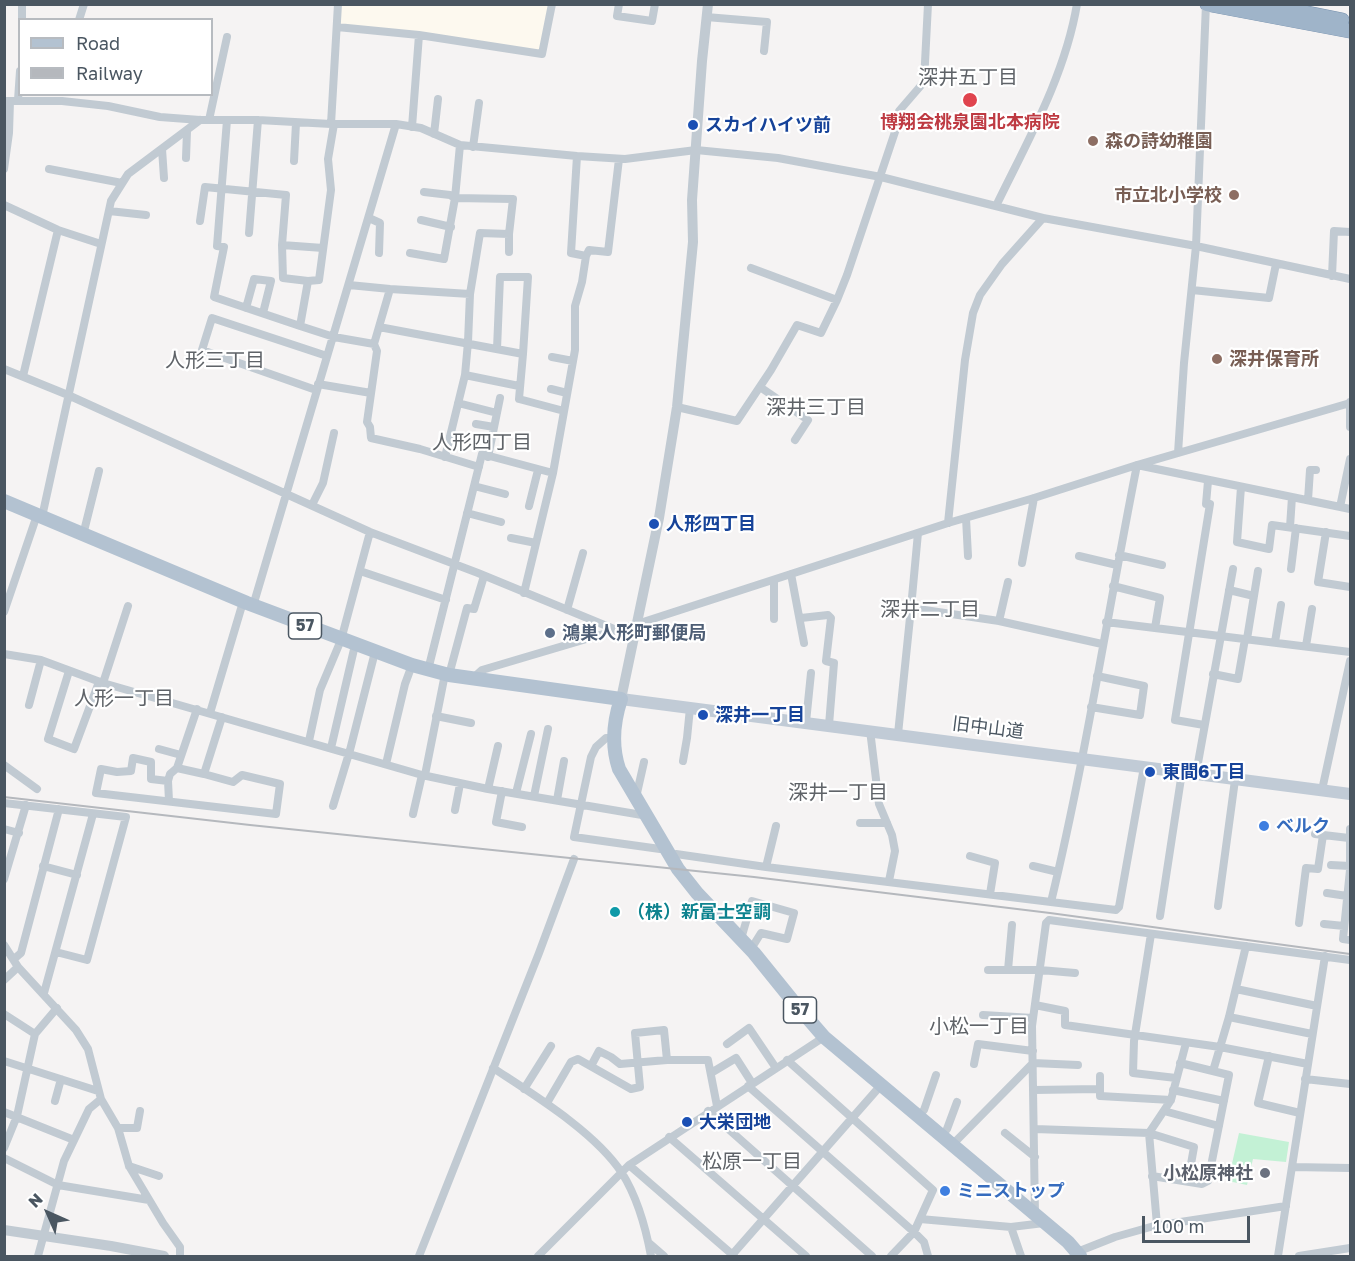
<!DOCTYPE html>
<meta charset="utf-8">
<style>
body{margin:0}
#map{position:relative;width:1355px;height:1261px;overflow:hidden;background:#f5f3f3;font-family:"Golos Text",sans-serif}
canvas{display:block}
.frame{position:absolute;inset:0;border:6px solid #4a5661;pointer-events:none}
.legend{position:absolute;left:18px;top:18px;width:195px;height:78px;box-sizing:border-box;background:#fff;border:2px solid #b7bbc0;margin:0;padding:8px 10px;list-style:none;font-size:18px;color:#4a5661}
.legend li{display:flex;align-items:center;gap:12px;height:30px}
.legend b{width:30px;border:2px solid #b7bbc0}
.north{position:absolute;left:18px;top:1183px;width:60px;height:60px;-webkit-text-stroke:4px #fff;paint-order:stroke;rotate:315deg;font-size:16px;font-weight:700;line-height:24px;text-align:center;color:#4a5661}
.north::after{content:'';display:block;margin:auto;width:21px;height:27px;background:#4a5661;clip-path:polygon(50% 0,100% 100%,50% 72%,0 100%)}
.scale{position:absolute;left:1142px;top:1216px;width:108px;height:27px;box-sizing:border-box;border:3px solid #4a5661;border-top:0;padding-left:8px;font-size:18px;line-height:21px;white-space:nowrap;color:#4a5661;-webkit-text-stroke:4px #fff;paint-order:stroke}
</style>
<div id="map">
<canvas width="1355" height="1261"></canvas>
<div class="frame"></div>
<ul class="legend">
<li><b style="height:8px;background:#b3c2d1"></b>Road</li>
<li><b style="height:8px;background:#b5b8bd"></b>Railway</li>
</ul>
<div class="north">N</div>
<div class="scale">100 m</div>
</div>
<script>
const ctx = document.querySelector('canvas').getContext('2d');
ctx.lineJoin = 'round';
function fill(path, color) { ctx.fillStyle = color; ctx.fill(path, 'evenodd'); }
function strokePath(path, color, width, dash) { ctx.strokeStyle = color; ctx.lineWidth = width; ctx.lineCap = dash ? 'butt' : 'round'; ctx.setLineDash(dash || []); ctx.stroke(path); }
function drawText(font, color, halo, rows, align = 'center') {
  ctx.font = font + ' "Golos Text","Noto Sans JP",sans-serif'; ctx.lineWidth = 4.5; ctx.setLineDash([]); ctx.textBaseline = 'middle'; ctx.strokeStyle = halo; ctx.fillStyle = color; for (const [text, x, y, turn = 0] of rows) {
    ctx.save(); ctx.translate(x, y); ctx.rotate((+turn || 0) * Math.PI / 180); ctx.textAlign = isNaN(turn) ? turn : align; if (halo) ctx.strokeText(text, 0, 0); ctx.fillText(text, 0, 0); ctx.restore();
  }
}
fill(new Path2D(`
 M338 5H551L542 54 337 27Z`), '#fdf9ef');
fill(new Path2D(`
 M1239 1133 1289 1142 1286 1162 1253 1159 1247 1185 1228 1181Z`), '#c3f1d5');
const trunk = new Path2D(`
 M1207 4 1350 31
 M1262 4 1342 20`);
strokePath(trunk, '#7690ad', 15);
strokePath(new Path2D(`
 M619 4 617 16 652 21 655 4
 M706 17 767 22 764 51
 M22 20V4
 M79 20 84 4
 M337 27 419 35 542 54 552 4
 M18 100 20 71
 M4 101H62L108 106 160 117 200 120H258L331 124H396L421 128 460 145 577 156 625 159 696 150 778 158 881 177 1043 218 1196 246 1350 279
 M209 120 227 37
 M227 120 217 246 224 247 214 297 300 326
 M331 124 338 4
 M412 127 419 35
 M434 134 438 99
 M473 147 479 103
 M162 149 164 178
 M186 158 187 131
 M294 161 296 123
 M4 169 9 133 10 101
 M49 169 122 183
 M4 205 58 230 101 244
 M996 206C1027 142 1065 76 1077 4
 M109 211 146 215
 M369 218 380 223 379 253
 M421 220 451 227
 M200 221 205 187 286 195 282 245 283 278 308 281 300 326 334 337 374 344
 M249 233 258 120
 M282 245 323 248
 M509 252V234
 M410 253 444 259 455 198 460 145
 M586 256 589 250 608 252 619 159
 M751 268 837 300
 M1332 276 1334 231 1350 232
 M308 281 319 280 331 190 328 159 334 124
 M349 285 390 289 470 294 480 233 509 234 513 199 455 198 450 195 424 192
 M390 289 374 344 377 351 367 422 370 427 371 438 420 449 479 467
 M1192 290 1269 298 1276 264
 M246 308 254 279 271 281 263 313
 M379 327 523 354 528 277H500L497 349
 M523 354 519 399 564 411
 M552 357 573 361
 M4 369 68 395 370 532 478 573 614 629
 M465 375 519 386
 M23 376 58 230
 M318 384 371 393
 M760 387 808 420 795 440
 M551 389 567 393
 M316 390 202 350 212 318 327 356
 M458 403 497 413
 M677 407 737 421 771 370 797 325 821 333 837 300 847 275 900 117 899 111 924 82 928 4
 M476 424 494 427
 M1350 427V402
 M1178 453 1184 363 1196 246 1206 4
 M445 457 465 375 468 342 470 294
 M488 457 500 398
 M1137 465 1350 509
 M474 486 505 494
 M1241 487 1237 542 1269 549 1272 525 1350 536
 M1308 500 1310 470H1316
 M312 505 323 483 334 433
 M529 506 538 470
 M1340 507 1350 459
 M467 513 501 522
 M42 517 111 201 128 174 200 120
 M966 518 968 556
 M948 523 965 360 973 313 980 295 1002 264 1043 218
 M1290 527 1292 497
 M1326 532 1318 582 1350 587
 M918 533 911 608 999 621 1102 644
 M83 535 99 471
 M511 538 536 543
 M1119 555 1162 565
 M1079 556 1117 565
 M1022 563 1034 498
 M1291 569 1296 528
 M360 571 446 600
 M791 574 804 643
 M1113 586 1160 598 1155 628
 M1229 590 1254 596
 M524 593 553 473 575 350V306L582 282 586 256 571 253 577 156
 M253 606 396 124
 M567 610 583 553
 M4 612 37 515
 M801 618 828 615 831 618 826 661 834 663 829 725
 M774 619V580
 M999 621 1008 582
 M1106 622 1350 652
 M1247 639 1258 571
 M1275 642 1281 605
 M1306 646 1312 609
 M4 654 41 660 103 683 422 775 488 789 642 815 645 814
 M428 670 482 454 553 473
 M69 671 48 739 74 749 99 682
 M1213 674 1238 679 1245 639
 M449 675 467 608 474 609 484 576
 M472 679 482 670 637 624 948 523 1034 498 1137 465 1350 403
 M103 683 128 606
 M29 705 41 660
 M1091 707 1140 715 1144 686 1097 676
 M197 709 177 768 204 774 222 717
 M210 713 243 602
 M436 716 471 723
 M806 722 811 673
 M1204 725 1175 720 1210 504H1206L1208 481
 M870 730 879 804 892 835 895 851 889 881
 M898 734 911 608
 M613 738H606L596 747 591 757 574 837 660 849 666 848
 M309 741 320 690 341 640 370 532
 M331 748 355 645
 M159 749 181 755
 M683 761 687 738 690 708
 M386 764 405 684 412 665
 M4 765 37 789
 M177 768 170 774 168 781 151 779V762L133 758 131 771 117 772 101 769 96 793 276 814 280 784 242 775 233 782 204 774
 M1196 774 1233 569
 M425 775 445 674
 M168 781 169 801
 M488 789 498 746
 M1322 790 1350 661
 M502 791 496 822 522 827
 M516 793 531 734
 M534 796 548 729
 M634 796 637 793 644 762
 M557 800 564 761
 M4 803 126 817 87 960 56 952
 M333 806 350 750 375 652
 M455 810 460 784
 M413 814 422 775
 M860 823H887
 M4 829 19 833
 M1350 829V861
 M1315 834 1349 838
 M670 856 676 854 766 867 1116 910 1119 907 1144 767
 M970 856 995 863 990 894
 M1331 865 1350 866
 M43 866 77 875
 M1033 866 1058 872
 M766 867 776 826
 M1350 870 1343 939 1350 940
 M4 879 26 805
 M1327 893 1347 896
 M1051 902C1086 757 1108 610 1137 465
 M1218 906 1235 780
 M1160 916 1182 772
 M1299 923 1306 868 1318 869 1323 835
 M1324 924 1344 926
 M1151 934 1134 1041 1133 1073 1176 1078
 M741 939 752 901 794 913 787 939 761 933 751 949
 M4 945 18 967 76 1030 88 1049 101 1099 118 1128 129 1166 163 1223 180 1247V1256
 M14 959 21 953 59 809
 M988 970H1040L1075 973
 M1008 970 1012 925
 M4 980 18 967
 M1236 989 1317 1006
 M44 993 93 814
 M1035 1005 1065 1011V1025L1220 1047 1308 1064
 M4 1014 35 1034
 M983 1015 1033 1018
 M1229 1017 1312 1034
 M727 1044 749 1028 776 1068
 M1269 1056 1258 1103 1300 1113
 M787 1060 933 1190 914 1232 891 1256
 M4 1061 98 1091
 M974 1064 978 1044 1033 1051
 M591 1066 599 1051 611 1057 620 1064 667 1060H708L717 1106
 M493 1068C534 1095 595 1132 622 1173 637 1197 646 1229 651 1256
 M1213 1071 1229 1017 1246 946
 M711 1073 736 1058 752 1083
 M1100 1076V1096L1171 1100
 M1305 1079 1350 1084
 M748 1086 914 1232 924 1242 928 1256
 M524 1089 551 1046
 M1034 1090 1098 1089
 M1173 1090 1224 1101
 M55 1101 61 1079
 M547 1103 571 1062 578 1059 631 1089 640 1087 635 1033 664 1030 667 1060
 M708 1111 872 1256
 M1164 1111 1219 1126
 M4 1112 74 1140
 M918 1116 924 1110 936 1075
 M118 1128H137L140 1111
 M1035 1129 1149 1133 1194 1147 1188 1181
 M1005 1133 1035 1157
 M942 1136 947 1129 957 1102
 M669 1137 806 1256
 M952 1145 1033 1063 1078 1065
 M4 1148 17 1116 35 1034 57 1008
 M4 1158 58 1185 149 1200
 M629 1165 734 1256
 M129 1166 159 1176
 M1292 1167 1350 1168
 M1152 1176 1202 1184 1208 1181 1229 1075 1180 1063
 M1035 1215 1032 1026 1046 923 1049 920 1350 960
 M920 1219 1011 1227 1044 1223
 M1157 1225 1149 1133 1171 1100 1186 1043
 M1011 1227 1021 1256
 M649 1243 664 1256
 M1077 1252 1115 1237 1154 1226 1286 1206
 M38 1256 64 1161 89 1109 101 1099
 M419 1256 539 953 574 859
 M538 1256 629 1165 824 1037
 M731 1256 882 1084
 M1278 1256 1325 956
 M1299 1256 1350 1248`), '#c1cad2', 8);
strokePath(new Path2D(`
 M621 699 659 518 677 407 693 242 692 200 702 61 708 4
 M4 1230 111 1246 164 1256`), '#c1cad2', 10);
strokePath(new Path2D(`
 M621 699 1350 794`), '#c1cbd6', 12);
strokePath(new Path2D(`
 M4 501 247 603 412 665 449 675 621 699C613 723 611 745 619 769L678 869 697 893 754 953 792 1000 824 1037 1068 1242 1080 1256`), '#b3c2d1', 14);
strokePath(trunk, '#9fb4c9', 14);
strokePath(new Path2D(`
 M4 797 250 825 754 877 1050 913 1350 954`), '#b5b8bd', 2);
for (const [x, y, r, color] of [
 [970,100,8,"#e0444e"],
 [693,125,6,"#1a4fb4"],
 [1093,141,6,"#8d6e63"],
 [1234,195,6,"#8d6e63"],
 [1217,359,6,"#8d6e63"],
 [654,524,6,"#1a4fb4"],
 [550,633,6,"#5c6f8a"],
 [703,715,6,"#1a4fb4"],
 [1150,772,6,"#1a4fb4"],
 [1264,826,6,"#3f7fe0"],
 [615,912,6,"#0f9aa8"],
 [687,1122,6,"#1a4fb4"],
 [1265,1173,6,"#6b7280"],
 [945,1191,6,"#3f7fe0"]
]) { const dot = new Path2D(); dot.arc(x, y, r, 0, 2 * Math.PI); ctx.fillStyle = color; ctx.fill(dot); strokePath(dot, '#fff', 2); }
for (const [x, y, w] of [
 [305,626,33],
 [800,1010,33]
]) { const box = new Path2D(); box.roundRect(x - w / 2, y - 13, w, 26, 4.5); ctx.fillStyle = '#fff'; ctx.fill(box); strokePath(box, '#4a5661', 1.5); }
drawText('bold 16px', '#4a5661', null, [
 ["57",305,626],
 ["57",800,1010]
]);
drawText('bold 18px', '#be3a42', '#fff', [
 ["博翔会桃泉園北本病院",970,122]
]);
drawText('bold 18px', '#164399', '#fff', [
 ["スカイハイツ前",705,125],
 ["人形四丁目",666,524],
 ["深井一丁目",715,715],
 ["東間6丁目",1162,772],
 ["大栄団地",699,1122]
], 'left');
drawText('bold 18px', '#785e54', '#fff', [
 ["森の詩幼稚園",1105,141],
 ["市立北小学校",1222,195,"right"],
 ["深井保育所",1229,359]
], 'left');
drawText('bold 18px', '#4e5e75', '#fff', [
 ["鴻巣人形町郵便局",562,633]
], 'left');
drawText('18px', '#4a5661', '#fff', [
 ["旧中山道",988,728,7]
]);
drawText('bold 18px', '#366cbe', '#fff', [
 ["ベルク",1276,826],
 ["ミニストップ",957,1191]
], 'left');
drawText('bold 18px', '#0d838f', '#fff', [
 ["（株）新富士空調",627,912]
], 'left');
drawText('bold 18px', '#5b616d', '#fff', [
 ["小松原神社",1253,1173]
], 'right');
drawText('20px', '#5f6368', '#fff', [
 ["深井五丁目",968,78],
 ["人形三丁目",215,361],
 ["深井三丁目",816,408],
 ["人形四丁目",482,443],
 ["深井二丁目",930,610],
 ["人形一丁目",124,699],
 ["深井一丁目",838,793],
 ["小松一丁目",979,1027],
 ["松原一丁目",752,1162]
]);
</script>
